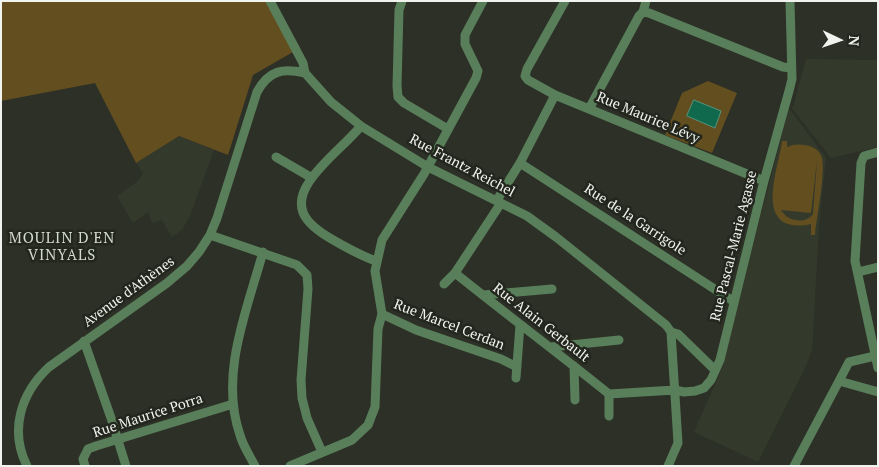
<!DOCTYPE html>
<meta charset="utf-8">
<style>
body{margin:0}
#map{position:relative;width:879px;height:467px;overflow:hidden;background:#2c3027;font-family:"PT Serif",serif}
canvas{display:block}
.frame{position:absolute;inset:0;border:2px solid #f1f4ee;pointer-events:none}
.north{position:absolute;left:814px;top:15px;width:50px;height:50px;-webkit-text-stroke:4px #22261d;paint-order:stroke;rotate:93deg;font-size:14px;font-weight:700;line-height:20px;text-align:center;color:#f1f4ee}
.north::after{content:'';display:block;margin:auto;width:18px;height:22px;background:#f1f4ee;clip-path:polygon(50% 0,100% 100%,50% 72%,0 100%)}
</style>
<div id="map">
<canvas width="879" height="467"></canvas>
<div class="frame"></div>
<div class="north">N</div>
</div>
<script>
const ctx = document.querySelector('canvas').getContext('2d');
ctx.lineJoin = 'round';
function fill(path, color) { ctx.fillStyle = color; ctx.fill(path, 'evenodd'); }
function strokePath(path, color, width, dash) { ctx.strokeStyle = color; ctx.lineWidth = width; ctx.lineCap = dash ? 'butt' : 'round'; ctx.setLineDash(dash || []); ctx.stroke(path); }
function drawText(font, color, halo, rows, align = 'center') {
  ctx.font = font + ' "PT Serif",serif'; ctx.lineWidth = 5; ctx.setLineDash([]); ctx.textBaseline = 'middle'; ctx.strokeStyle = halo; ctx.fillStyle = color; for (const [text, x, y, turn = 0] of rows) {
    ctx.save(); ctx.translate(x, y); ctx.rotate((+turn || 0) * Math.PI / 180); ctx.textAlign = isNaN(turn) ? turn : align; if (halo) ctx.strokeText(text, 0, 0); ctx.fillText(text, 0, 0); ctx.restore();
  }
}
fill(new Path2D(`
 M806 59 878 60V147L831 158 791 107H793Z
 M789 108 826 158 819 226 813 336 812 351 804 370 758 462 694 432 723 366 748 264Z
 M179 136 214 150 190 216 182 230 172 237 162 220 152 223 148 212 133 223 117 196 138 181 143 173 136 163Z`), '#343a2b');
fill(new Path2D(`
 M1 1H274L300 48 253 75 228 155 179 136 136 163 95 83 1 101Z
 M708 81 737 93 712 153 665 135 682 93Z
 M782 141H787V147C793 144 799 144 805 145 812 146 818 149 821 155 827 168 816 219 815 235H811V224C803 226 796 226 788 224 759 214 780 162 782 141ZM817 160 813 214C805 225 787 221 781 210L811 213Z`), '#634e1f');
const water = new Path2D(`
 M694 100 721 111 715 128 687 116Z`);
fill(water, '#10694c');
strokePath(water, '#54937d', 1);
strokePath(new Path2D(`
 M270 1 303 63 305 73 331 102 361 126 428 167 527 216 556 237 666 325 671 332 678 443 668 466
 M402 1 399 10 397 86 398 97 404 103 448 129
 M483 1 465 35V44L478 71 476 78 424 174 382 240 375 271 382 314 416 330 501 359 517 367
 M565 1 527 69 525 76 528 80 555 95 764 181
 M643 12 646 1
 M589 109 639 16 643 12 649 13 783 67 791 68
 M361 126C345 145 323 161 309 182 287 215 317 231 342 245 353 251 364 257 376 261
 M878 152 864 156 861 163 855 261 878 368
 M276 157 312 178
 M520 163 733 301
 M497 200 520 163 555 95
 M210 235 297 265 307 275 308 289 301 380 302 398 307 418 322 452
 M858 272 878 267
 M455 273C506 314 558 353 609 394L675 390 684 392 695 391 704 388 711 380 720 360 764 181 789 91 792 79 790 1
 M444 284 455 273 501 203
 M483 295 552 289
 M671 332 678 334 715 370
 M84 341 111 418 126 466
 M551 347 619 340
 M875 356 849 362 839 381 878 392
 M574 366 575 400
 M516 378 520 325
 M609 394V416
 M27 466C9 430 21 393 49 367L167 283 187 266 199 252 210 235 217 218 257 92C269 70 283 68 305 73
 M85 466 83 459 88 449 96 446 233 404
 M255 466C250 456 243 446 240 435 219 375 247 310 263 252
 M290 466 352 440 368 425 375 407 378 329 382 314
 M794 466 839 381`), '#597e5a', 9);
drawText('14px', '#f1f4ee', '#22261d', [
 ["Rue Maurice Lévy",648,118,23],
 ["Rue Frantz Reichel",462,166,28],
 ["Rue de la Garrigole",635,220,33],
 ["Rue Pascal-Marie Agasse",734,246,-76],
 ["Avenue d'Athènes",129,292,-36],
 ["Rue Alain Gerbault",541,323,38],
 ["Rue Marcel Cerdan",449,325,21],
 ["Rue Maurice Porra",148,416,-18]
]);
ctx.letterSpacing = '1px';
drawText('15px', '#d4d9cd', '#22261d', [
 ["MOULIN D'EN",62,239],
 ["VINYALS",62,256]
]);
ctx.letterSpacing = '0px';
</script>
